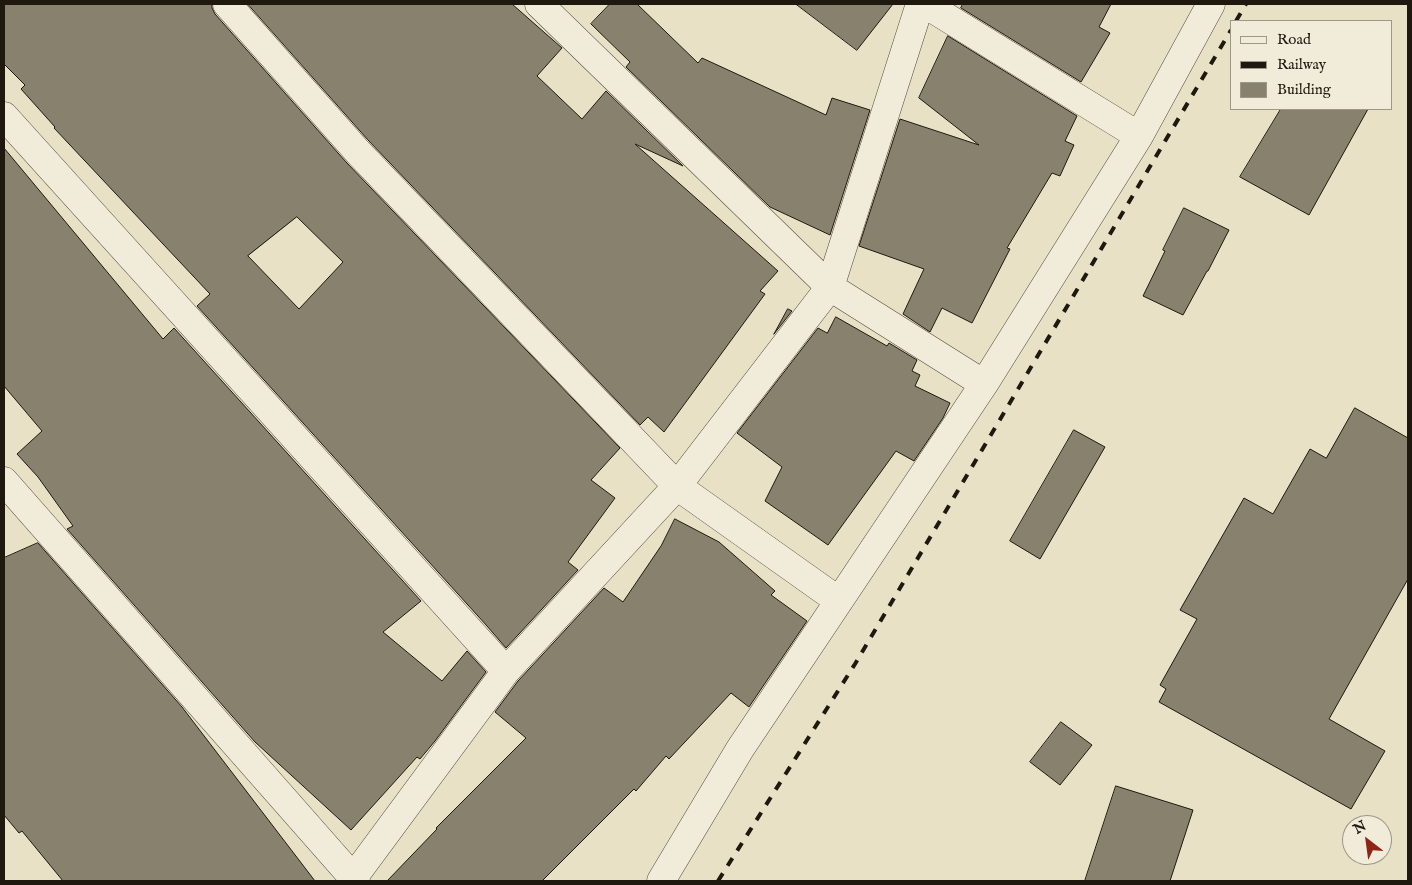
<!DOCTYPE html>
<style>
body{margin:0}
#map{position:relative;width:1412px;height:885px;overflow:hidden;background:#e9e1c6;font-family:"IM FELL English",serif}
canvas{display:block}
.frame{position:absolute;inset:0;border:5px solid #1f180e;pointer-events:none}
.legend{position:absolute;left:1230px;top:20px;width:162px;height:90px;box-sizing:border-box;background:#f1ecda;border:1px solid #9d9788;margin:0;padding:6px 9px;list-style:none;font-size:15px;color:#1f180e}
.legend li{display:flex;align-items:center;gap:10px;height:25px}
.legend b{width:25px;border:1px solid #9d9788}
.north{position:absolute;left:1342px;top:815px;width:50px;height:50px;box-sizing:border-box;background:#f1ecda;border:1px solid #9d9788;border-radius:50%;rotate:330deg;font-size:14px;font-weight:700;line-height:20px;text-align:center;color:#1f180e}
.north::after{content:'';display:block;margin:auto;width:18px;height:22px;background:#8f2418;clip-path:polygon(50% 0,100% 100%,50% 72%,0 100%)}
</style>
<div id="map">
<canvas width="1412" height="885"></canvas>
<div class="frame"></div>
<ul class="legend">
<li><b style="height:6px;background:#f1ecda"></b>Road</li>
<li><b style="height:6px;background:#1f180e"></b>Railway</li>
<li><b style="height:14px;background:#88816e"></b>Building</li>
</ul>
<div class="north">N</div>
</div>
<script>
const ctx = document.querySelector('canvas').getContext('2d');
ctx.lineJoin = 'round';
function fill(path, color) { ctx.fillStyle = color; ctx.fill(path, 'evenodd'); }
function strokePath(path, color, width, dash) { ctx.strokeStyle = color; ctx.lineWidth = width; ctx.lineCap = dash ? 'butt' : 'round'; ctx.setLineDash(dash || []); ctx.stroke(path); }
const building = new Path2D(`
 M4 4H212V8L215 14 346 162 620 448 591 480 615 498 568 562 578 570 506 648 487 626 197 306 210 294 54 128 55 127 21 89 25 85 4 64ZM297 217 343 262 299 309 248 256Z
 M248 4H512L562 48 537 76 582 119 606 91 683 166 635 144 778 271 760 291 765 294 664 432 648 417 640 425 368 140Z
 M610 4H637L698 63 702 58 826 115 832 98 870 110 830 235 770 207 626 67 630 62 591 24Z
 M796 4H893L857 50Z
 M963 4H1111L1099 27 1110 33 1081 82 961 8Z
 M948 36 1077 116 1065 141 1074 145 1060 176 1052 173 1007 248 1010 249 972 323 942 308 930 332 903 314 924 269 859 246 900 119 979 145 919 98Z
 M1281 109H1368L1309 215 1240 177Z
 M4 148 163 339 174 328 421 601 383 632 442 681 467 651 486 672 435 741 420 759 417 757 351 830 255 742 67 529 73 526 38 477 17 454 42 431 4 386Z
 M1184 208 1229 230 1208 271H1207L1183 315 1143 296 1165 251 1163 250Z
 M788 309 792 311 774 334Z
 M836 317 887 346 889 343 917 360 912 371 920 375 915 386 950 403 943 418 914 461 896 451 828 545 765 501 782 467 737 433 818 328 827 333Z
 M1355 408 1408 438V579L1329 719 1385 751 1351 809 1159 702 1166 689 1160 685 1197 619 1180 610 1244 498 1273 514 1310 449 1326 458Z
 M1074 430 1105 447 1040 559 1010 541Z
 M675 519 719 542 775 591 771 595 807 621 749 707 731 693 669 759 666 756 636 791 634 789 542 881H387L437 829 436 828 526 738 495 712 518 681 604 588 623 602 661 546Z
 M38 543 182 707 315 881H63L22 831 19 833 4 815V558Z
 M1061 722 1092 745 1060 785 1030 762Z
 M1116 786 1193 810 1170 881H1085Z`);
fill(building, '#88816e');
strokePath(building, '#1f180e', 1);
const street = new Path2D(`
 M227 4 357 151 677 486 839 601
 M539 4 830 287 984 384
 M925 4 1139 136
 M4 116 506 671
 M4 481 356 881
 M353 878 506 671 677 486 830 287 920 4
 M661 881 740 749 984 384 1139 136 1211 4`);
strokePath(street, '#524a3c', 29);
strokePath(street, '#f1ecda', 28);
strokePath(new Path2D(`
 M1236 21 1246 4
 M718 881 855 664 1231 30`), '#1f180e', 4, [9, 9]);
</script>
